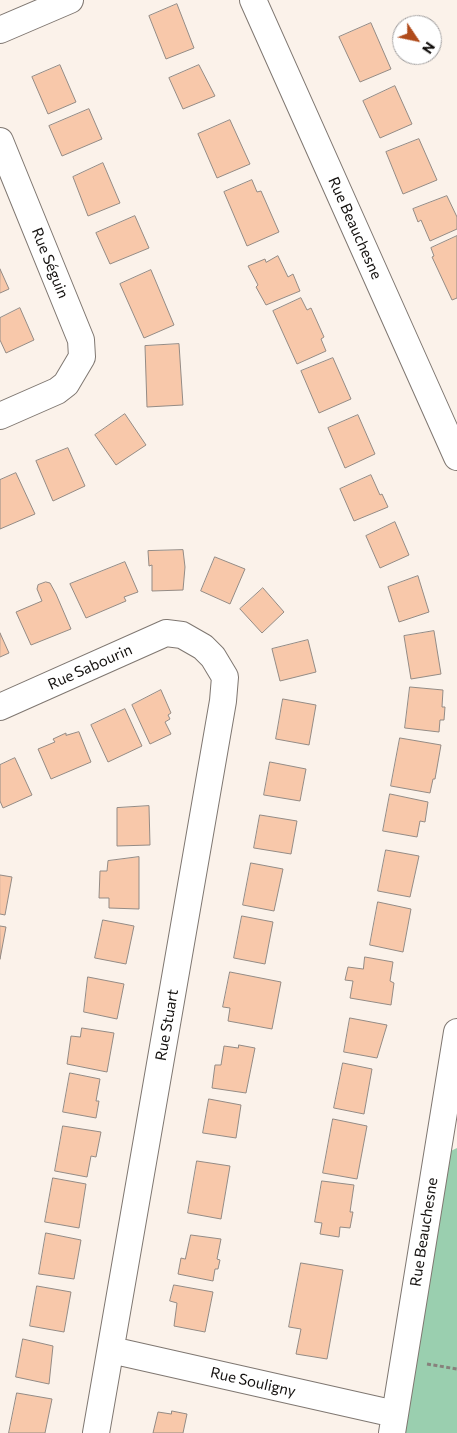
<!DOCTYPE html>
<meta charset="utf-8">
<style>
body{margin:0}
#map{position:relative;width:457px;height:1433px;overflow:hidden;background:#fbf2ea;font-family:Commissioner,sans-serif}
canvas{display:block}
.north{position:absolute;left:392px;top:15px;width:50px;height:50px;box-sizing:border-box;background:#fff;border:1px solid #a19f9f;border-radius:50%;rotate:124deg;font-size:14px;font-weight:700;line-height:20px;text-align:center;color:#13100e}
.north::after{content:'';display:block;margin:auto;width:18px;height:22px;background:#b04b1b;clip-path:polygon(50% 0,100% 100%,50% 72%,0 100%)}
</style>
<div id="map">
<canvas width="457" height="1433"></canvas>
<div class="north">N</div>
</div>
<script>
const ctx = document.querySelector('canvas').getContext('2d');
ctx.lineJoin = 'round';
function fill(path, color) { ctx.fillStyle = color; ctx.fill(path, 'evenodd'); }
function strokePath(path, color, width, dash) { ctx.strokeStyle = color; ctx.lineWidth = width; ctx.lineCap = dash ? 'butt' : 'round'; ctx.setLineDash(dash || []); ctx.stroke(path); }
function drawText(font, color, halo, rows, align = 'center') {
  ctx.font = font + ' Commissioner,sans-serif'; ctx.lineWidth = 5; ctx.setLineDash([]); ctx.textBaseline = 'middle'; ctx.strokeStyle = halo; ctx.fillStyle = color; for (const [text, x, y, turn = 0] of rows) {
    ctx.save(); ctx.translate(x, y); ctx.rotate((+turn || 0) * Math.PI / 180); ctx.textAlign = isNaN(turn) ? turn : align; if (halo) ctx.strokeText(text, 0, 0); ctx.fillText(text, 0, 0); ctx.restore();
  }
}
fill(new Path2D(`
 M457 1148V1433H392L436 1158Z`), '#9acfaf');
const building = new Path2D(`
 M177 4 194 48 166 59 149 16Z
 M371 23 391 69 360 82 339 37Z
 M60 65 76 102 48 114 32 77Z
 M199 65 215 96 183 109 169 78Z
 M395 86 412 124 380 138 363 101Z
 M89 109 102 139 62 156 49 126Z
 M230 120 250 164 217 178 198 134Z
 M419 139 437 180 403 194 386 152Z
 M103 163 120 203 88 216 73 177Z
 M252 180 257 192 261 191 279 232 247 246 224 192Z
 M447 196 457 217V229L430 241 421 220 418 222 413 209Z
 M135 216 149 248 110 264 96 233Z
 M457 236V298L452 300 432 257 434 256 431 248Z
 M278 256 288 277 293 274 300 291 266 305 256 287 258 285 248 266 265 259 266 262Z
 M0 269 9 289 0 293Z
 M151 270 174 325 144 338 120 284Z
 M301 298 307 310 311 308 324 337 321 339 326 351 297 364 273 311Z
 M20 308 34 340 6 353 0 340V318Z
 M179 344 183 405 147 407 145 346Z
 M333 358 351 399 319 413 301 371Z
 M125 414 146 445 116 465 95 435Z
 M358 415 375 454 345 468 328 428Z
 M68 448 85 486 53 501 36 461Z
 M16 473 35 514 0 529V480Z
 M371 475 380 495 382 494 388 507 354 521 340 489Z
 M395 522 409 555 380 568 366 536Z
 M183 550 185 567 183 590 152 591V565L149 566 148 551Z
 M215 557 245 569 230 604 201 591Z
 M125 562 138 592 124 597 126 601 86 618 70 584Z
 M418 576 429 612 399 622 388 587Z
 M46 582 50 583 56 594 71 629 31 645 16 612 42 601 37 589 38 585Z
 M263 588 284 612 262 633 240 609Z
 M434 631 441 674 411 679 404 636Z
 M0 633 9 653 0 657Z
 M308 640 316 672 280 681 272 649Z
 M410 687 443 690 442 707H445L444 720H440L439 732 405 728Z
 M161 690 171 713 168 715 170 719 165 722 171 734 150 744 132 705Z
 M283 699 316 705 309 745 276 739Z
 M125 709 142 746 108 762 91 725Z
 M79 732 91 762 51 779 38 749 55 742 53 739 66 733V735Z
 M400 738 441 745 435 779H433L430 793 391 786Z
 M15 758 32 795 3 808 0 801V765Z
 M270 762 306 769 300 801 264 795Z
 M390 794 428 802 425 822 420 821 417 837 383 831Z
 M149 806 150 845 117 846V808Z
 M260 815 297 821 291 854 254 848Z
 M386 850 419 856 410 897 378 891Z
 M139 857V909L109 908V898H99L100 871H107L108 861Z
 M251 863 283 869 274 911 243 905Z
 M0 875 12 877 5 915 0 914Z
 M378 902 411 909 403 952 370 945Z
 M242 916 273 922 265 964 234 958Z
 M103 920 134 926 126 964 95 958Z
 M0 926 6 927 0 959Z
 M365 957 393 962 390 981 394 983 391 1005 350 998 353 981 345 980 348 967 363 969Z
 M230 972 281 982 272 1029 228 1021 230 1008 223 1007Z
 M88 977 124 984 117 1019 84 1012Z
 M350 1018 387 1025 377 1058 344 1052Z
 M82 1028 114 1033 107 1072 67 1064 71 1036 80 1037Z
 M239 1045 255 1048 246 1093 212 1088 215 1065H221L224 1046 238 1048Z
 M343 1063 372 1069 364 1114 334 1108Z
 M70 1073 100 1079 96 1101H99L96 1118 63 1112Z
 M209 1099 241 1105 236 1138 203 1133Z
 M333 1119 367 1126 357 1179 323 1173Z
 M63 1126 101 1132 96 1157 91 1156 87 1177 55 1171Z
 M197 1161 230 1166 221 1219 188 1213Z
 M53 1178 86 1184 79 1228 45 1222Z
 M322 1181 354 1185 350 1212H353L350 1228 340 1227 339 1237 320 1234 322 1223 315 1222Z
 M46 1233 81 1240 74 1279 39 1274Z
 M191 1235 221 1239 217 1259 220 1260 218 1269H215L213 1281 178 1274 181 1258 185 1259Z
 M301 1263 343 1270 327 1359 296 1354 301 1329 289 1327Z
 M174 1285 213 1292 205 1332 174 1326 177 1303 170 1301Z
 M37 1286 71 1292 64 1332 30 1326Z
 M23 1339 53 1346 49 1384 16 1377Z
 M17 1393 52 1399 45 1433H9Z
 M172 1411 187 1414 183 1433H153L158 1412 171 1414Z`);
fill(building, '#f8c8aa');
strokePath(building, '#948b85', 1);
const minor = new Path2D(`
 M253 0 457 457
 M0 30 70 0
 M0 141 81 340 82 357 66 384 57 391 0 416
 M0 707 166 633 182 635 203 647 213 657 225 677 223 701 96 1433
 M111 1350 395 1414
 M392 1433 457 1032`);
strokePath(minor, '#7f7771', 28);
strokePath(new Path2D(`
 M427 1364 457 1369`), '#87817c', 3, [4, 2.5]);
strokePath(minor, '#fff', 26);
drawText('15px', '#13100e', '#fff', [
 ["Rue Beauchesne",355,228,66],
 ["Rue Séguin",50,263,68],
 ["Rue Sabourin",90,667,-24],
 ["Rue Stuart",167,1025,-80],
 ["Rue Beauchesne",424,1232,-81],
 ["Rue Souligny",253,1382,13]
]);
</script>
